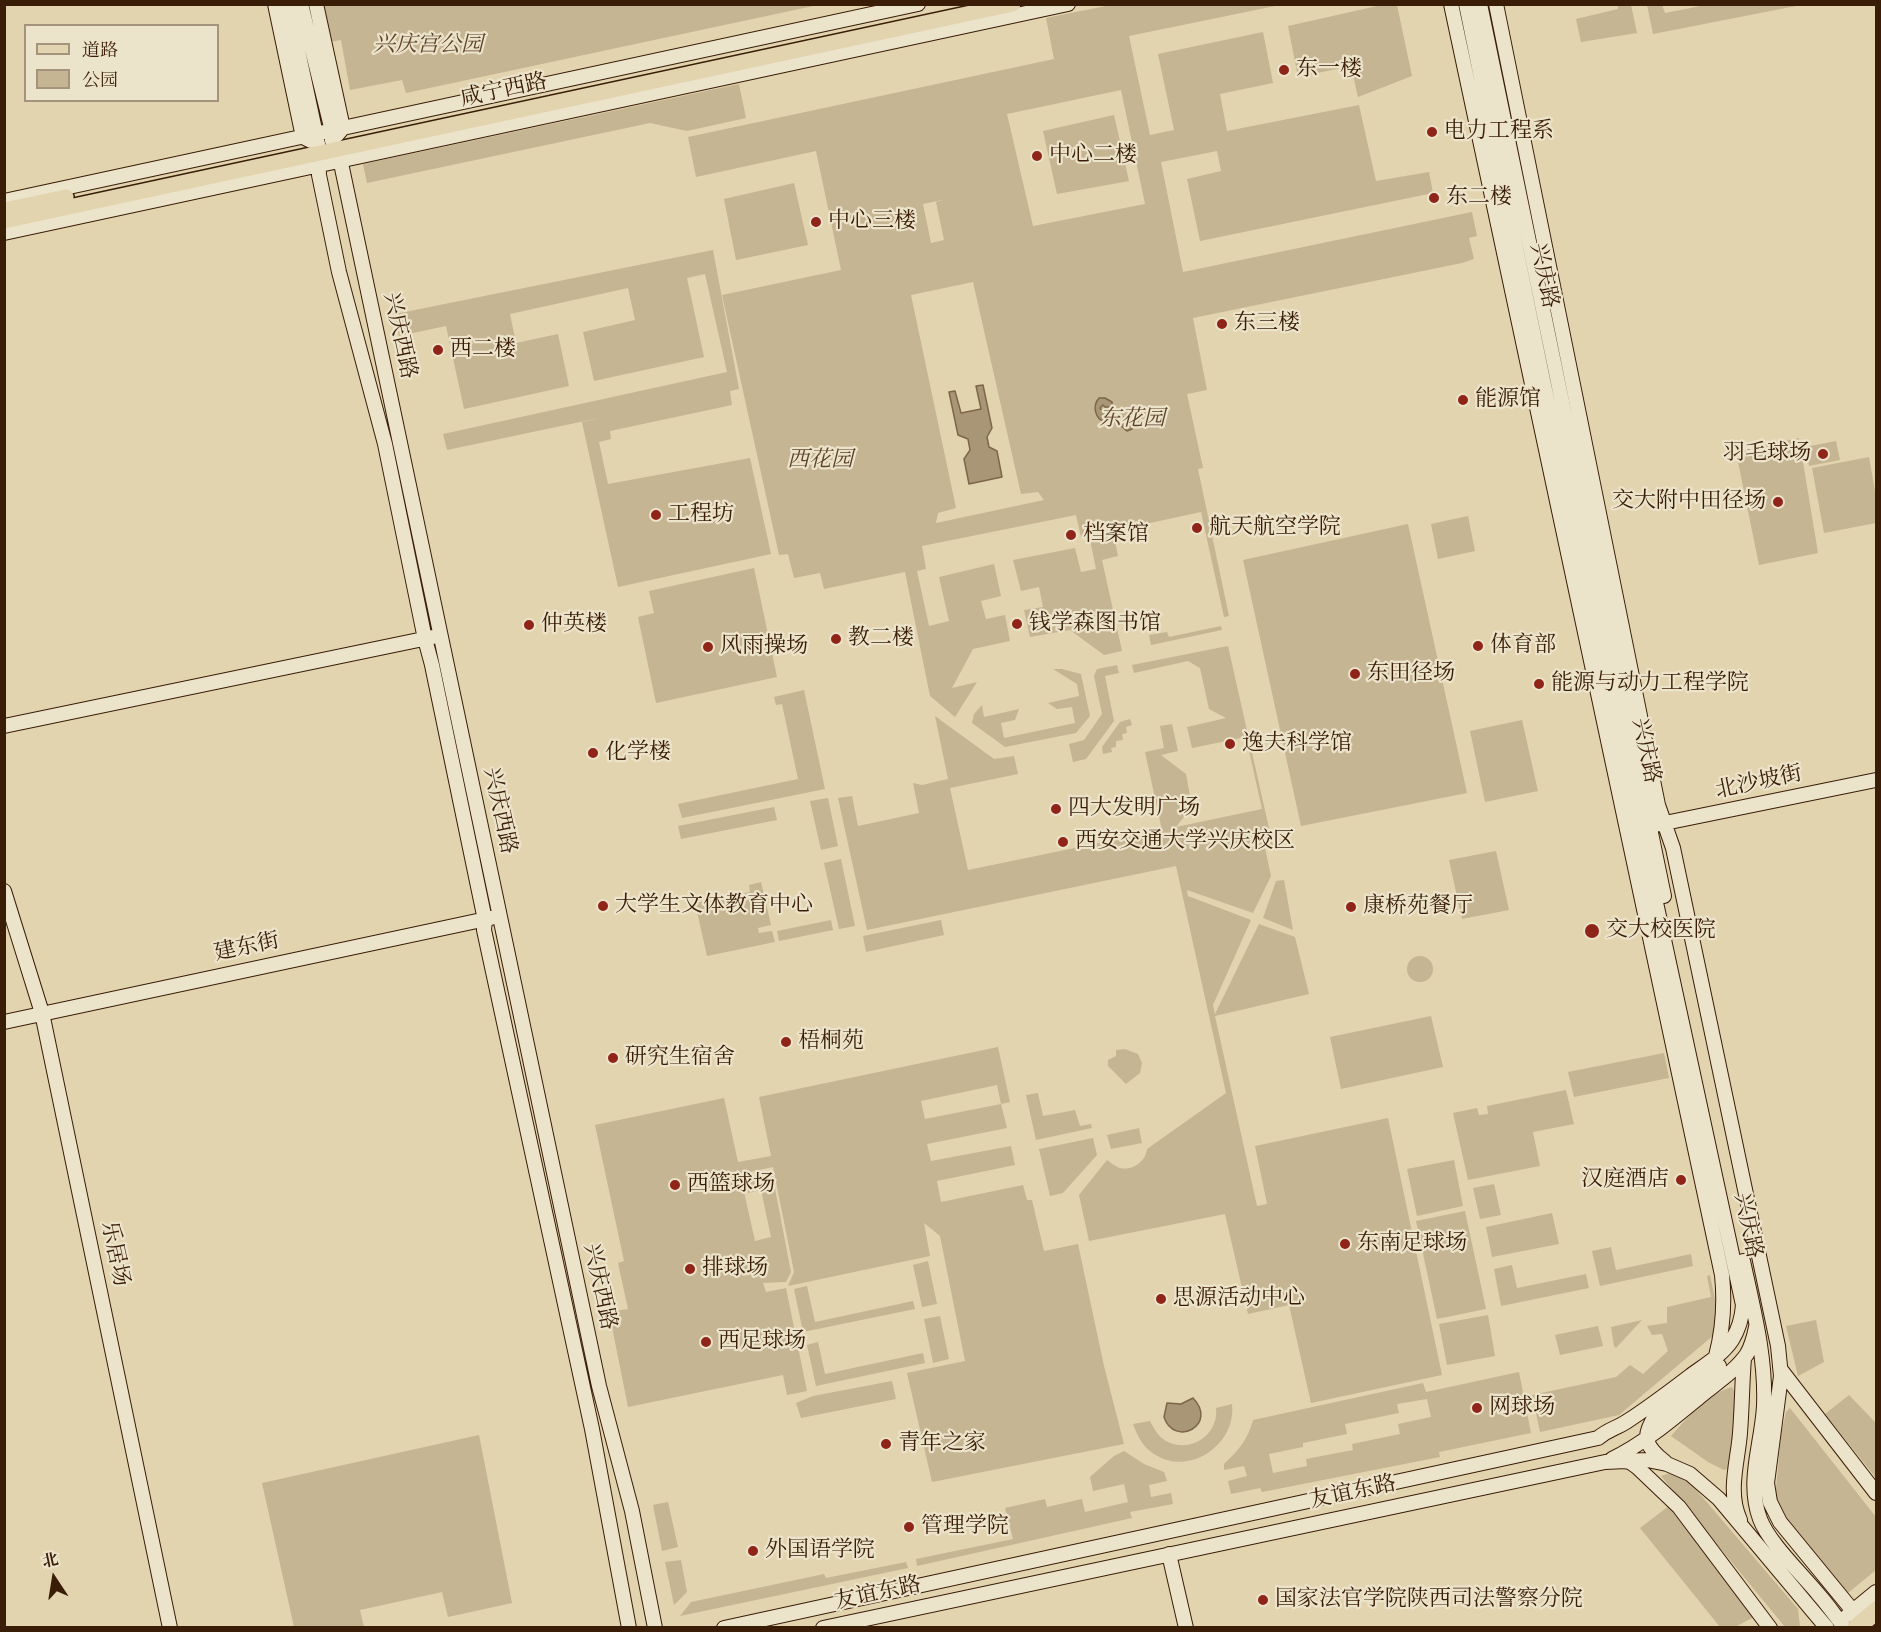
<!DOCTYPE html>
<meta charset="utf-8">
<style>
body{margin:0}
#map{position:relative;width:1881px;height:1632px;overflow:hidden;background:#e2d4af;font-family:Cardo,"Noto Serif SC",serif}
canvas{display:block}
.frame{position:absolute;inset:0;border:6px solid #3a1d07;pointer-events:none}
.legend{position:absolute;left:24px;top:24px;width:195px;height:78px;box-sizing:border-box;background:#ece3cb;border:2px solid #a5947d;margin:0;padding:8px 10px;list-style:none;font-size:18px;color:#3a1d07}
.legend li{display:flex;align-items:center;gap:12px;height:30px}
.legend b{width:30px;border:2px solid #a5947d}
.north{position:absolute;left:24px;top:1548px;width:60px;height:60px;-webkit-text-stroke:4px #ece3cb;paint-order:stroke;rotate:348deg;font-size:16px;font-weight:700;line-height:24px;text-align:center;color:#3a1d07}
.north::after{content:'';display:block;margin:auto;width:21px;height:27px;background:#3a1d07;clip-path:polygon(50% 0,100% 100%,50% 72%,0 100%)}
</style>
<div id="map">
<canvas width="1881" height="1632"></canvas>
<div class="frame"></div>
<ul class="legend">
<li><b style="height:8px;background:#e2d4af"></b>道路</li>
<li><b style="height:16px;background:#c5b592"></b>公园</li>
</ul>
<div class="north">北</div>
</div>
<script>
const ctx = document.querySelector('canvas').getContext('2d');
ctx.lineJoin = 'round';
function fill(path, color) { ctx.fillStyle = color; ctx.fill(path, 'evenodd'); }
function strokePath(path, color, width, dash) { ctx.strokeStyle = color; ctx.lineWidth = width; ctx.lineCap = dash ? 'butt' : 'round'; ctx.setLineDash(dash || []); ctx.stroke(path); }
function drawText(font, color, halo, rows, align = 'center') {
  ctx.font = font + ' Cardo,"Noto Serif SC",serif'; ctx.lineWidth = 4.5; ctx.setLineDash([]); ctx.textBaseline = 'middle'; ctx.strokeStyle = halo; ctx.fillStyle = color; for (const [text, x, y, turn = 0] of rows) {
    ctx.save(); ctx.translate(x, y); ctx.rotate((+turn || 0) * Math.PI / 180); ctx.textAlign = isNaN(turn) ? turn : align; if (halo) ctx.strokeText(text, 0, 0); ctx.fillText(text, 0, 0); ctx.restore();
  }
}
fill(new Path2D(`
 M1386 4 1397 5 1412 76 1358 97 1351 66 1298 77 1288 26Z
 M322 5H818L406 93 402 80 350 90 341 40 330 42Z
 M1111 5H1280L1129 36 1150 135 1174 130 1158 54 1263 32 1273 83 1220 94 1227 131 1359 105 1376 181 1429 172 1433 193 1200 241 1187 179 1221 171 1217 151 1161 162 1183 272 1472 212 1477 236 1469 238 1474 259 1462 263 1193 318 1207 390 1187 394 1203 468 1198 469 1229 616 1224 617 1201 512 1113 531 1118 556 1102 560 1122 651 1104 655 1070 630 1030 637 1024 610 1043 607 1039 587 1021 591 1013 560 1075 548 1081 572 1096 569 1089 535 1081 537 1076 515 922 546 926 569 917 571 929 626 949 621 939 577 994 564 1001 596 981 601 986 619 1005 615 1010 641 973 649 952 688 977 682 955 717 930 696 905 572 824 589 820 573 794 578 788 554 779 555 722 295 841 270 816 151 696 177 688 137 1054 59 1046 18ZM1121 90 1145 204 1033 226 1007 114ZM942 200 936 202 944 240 931 243 923 204ZM973 282 1021 494 1038 492 1044 500 936 523 938 513 956 508 911 295Z
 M1618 5H1631L1637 33 1581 42 1576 19 1618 9Z
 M1647 5H1662L1665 13 1706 5H1801L1653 34Z
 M739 84 746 118 687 131 650 123 367 183 363 164Z
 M1114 115 1129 181 1057 194 1043 131Z
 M794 183 808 245 736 260 724 199Z
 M713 250 739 389 730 391 732 405 610 431 611 439 599 442 608 484 750 458 771 554 618 587 582 422 604 417 447 450 443 434 727 372 705 274 687 278 704 357 594 381 583 332 635 320 628 288 510 314 516 343 558 334 569 386 464 409 446 326 399 336 395 314Z
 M1799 438 1818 553 1759 565 1736 452Z
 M1836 441 1840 460 1809 466 1805 447Z
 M1869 457 1876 497V523L1824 533 1812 468Z
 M1468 516 1475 551 1438 559 1431 524Z
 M1408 524 1467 793 1301 826 1243 560Z
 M754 568 777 677 656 703 638 617 654 613 649 591Z
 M1221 626 1222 630 1151 645 1149 635 1167 632 1169 637Z
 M1228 646 1273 846 1265 848 1271 876 1253 913 1187 890 1188 896 1251 920 1213 1005 1215 1014 1259 924 1295 937 1309 994 1215 1016 1257 1206 1267 1204 1255 1146 1388 1118 1442 1375 1311 1403 1289 1305 1248 1314 1225 1214 1089 1241 1079 1195 1107 1160C1110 1162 1116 1167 1120 1168 1133 1171 1146 1161 1147 1149L1226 1093 1176 866 867 930 838 798 852 796 858 826 919 813 913 783 922 785 948 779 935 716 994 759 1014 756 1018 774 950 788 968 870 1162 830 1145 752 1164 748 1160 726 1172 724 1178 751 1161 755 1186 774 1192 807 1176 827 1262 809 1246 737 1192 748 1187 727 1226 718 1209 709 1200 668 1188 661 1134 673 1132 665Z
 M1117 665 1119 673 1105 676 1114 721 1086 759 1073 762 1069 744 1084 740 1102 714 1094 676 1097 669Z
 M1053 669H1062L1081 674 1090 716 1076 733 1005 747 972 723 974 714 982 705 984 717 1019 709 1015 720 1001 723 1004 738 1075 723 1072 707 1057 709 1048 703 1079 696 1077 684Z
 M804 690 825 789 682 818 678 804 798 779 782 704 776 705 774 697Z
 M1130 719 1132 725 1126 727 1127 733 1122 734 1123 740 1116 741V747L1111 748 1112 752 1103 754 1102 747 1120 722Z
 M1522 720 1538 791 1485 802 1470 731Z
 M828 798 838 846 821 850 810 801Z
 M774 807 777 820 681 839 678 826Z
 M1496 851 1509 910 1462 919 1449 860Z
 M841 859 855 926 839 929 824 863Z
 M1284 880 1293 930 1263 918 1276 881Z
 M761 882 771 925 758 928 759 933 772 931 775 942 707 956 695 903 750 892 749 885Z
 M831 920 833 930 779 941 777 931Z
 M941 920 944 935 866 952 863 936Z
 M1407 969a13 13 0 1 1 26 0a13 13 0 1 1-26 0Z
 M1431 1016 1443 1067 1341 1089 1330 1037Z
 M998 1047 1010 1102 1001 1104 1007 1128 927 1144 931 1161 1011 1146 1015 1165 937 1181 941 1202 1023 1185 1027 1200H1032L1044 1251 1078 1244 1104 1366 1124 1444 932 1482 907 1373 965 1361 940 1236 924 1223 930 1256 788 1286 794 1272 773 1167 740 1174 755 1241 771 1237 761 1190 748 1193 745 1178 772 1173 791 1272 786 1282 763 1283 766 1292 786 1288 807 1391 787 1395 783 1375 628 1407 609 1312 628 1309 618 1263 624 1261 595 1125 724 1098 738 1162 771 1156 759 1097ZM997 1085 1001 1104 925 1119 921 1101Z
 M1125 1049 1138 1054 1142 1063 1140 1073 1126 1084 1108 1066V1060L1116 1056V1050Z
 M1664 1053 1669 1078 1574 1097 1568 1072Z
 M1566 1090 1574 1124 1533 1132 1540 1166 1468 1180 1453 1113 1477 1108 1479 1115 1488 1114 1487 1106Z
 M1038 1093 1043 1116 1075 1110 1080 1126 1091 1124 1092 1128 1036 1140 1026 1095Z
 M1139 1128 1142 1143 1111 1149 1107 1135Z
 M1093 1138 1097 1155 1063 1193 1050 1196 1039 1149Z
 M1454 1160 1463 1206 1417 1216 1407 1169Z
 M1494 1184 1501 1215 1480 1219 1473 1188Z
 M1465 1211 1486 1309 1437 1319 1416 1221Z
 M1552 1213 1559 1244 1492 1257 1486 1227Z
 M1611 1247 1616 1270 1691 1254 1693 1266 1600 1286 1592 1251Z
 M928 1261 937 1304 922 1307 913 1265Z
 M1512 1265 1517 1288 1586 1274 1589 1288 1501 1306 1494 1269Z
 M1710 1275 1721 1329 1619 1415 1540 1432 1532 1395 1616 1377 1630 1365 1643 1374 1668 1351 1662 1334 1652 1335 1647 1326 1667 1323V1307L1711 1297 1707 1276Z
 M807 1286 815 1322 913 1301 915 1309 803 1332 794 1289Z
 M1488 1315 1495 1356 1447 1365 1439 1324Z
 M940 1316 949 1359 933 1363 924 1319Z
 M1642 1320 1616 1348 1614 1346 1611 1327Z
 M1816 1320 1824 1362 1798 1376 1786 1326Z
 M1598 1326 1603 1346 1560 1355 1555 1335Z
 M818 1342 825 1374 923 1353 925 1363 816 1386 807 1345Z
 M1519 1372 1531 1433 1439 1452 1440 1457 1262 1492 1260 1488 1231 1494 1228 1481 1247 1476 1244 1466 1224 1470V1464C1239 1450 1248 1439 1253 1420L1423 1383 1426 1392ZM1427 1399 1431 1417 1398 1424 1400 1434 1352 1444 1353 1450 1306 1459 1307 1466 1273 1473 1269 1454 1303 1447V1443L1347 1434 1345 1424 1399 1413 1397 1404Z
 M892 1381 896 1399 801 1418 796 1403 813 1396Z
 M1732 1387 1737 1397 1730 1468 1724 1470 1708 1462 1671 1436C1688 1417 1707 1394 1732 1387Z
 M1849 1395 1876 1423V1478L1825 1414Z
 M1232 1404C1237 1446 1185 1480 1150 1451 1141 1444 1137 1434 1133 1424L1150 1421C1154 1429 1159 1438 1168 1442 1192 1453 1219 1434 1216 1408Z
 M1790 1408 1876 1517V1570L1843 1597 1793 1540 1775 1499 1781 1435 1786 1412Z
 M479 1435 512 1603 448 1617 442 1592 360 1610 364 1627H294L262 1483Z
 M1124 1451 1144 1464 1164 1472 1167 1481 1149 1485 1151 1497 1171 1493 1173 1504 1130 1512 1132 1518 917 1566 916 1559 1013 1539 1005 1508 1045 1499 1047 1507 1082 1499 1085 1512 1128 1502 1124 1484 1093 1491 1090 1477 1114 1456Z
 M1670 1473 1687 1479 1798 1609 1800 1627H1785L1661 1476Z
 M668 1502 678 1547 662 1551 653 1505Z
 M1670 1505 1756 1616 1735 1627H1720L1640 1528Z
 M681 1560 687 1592 674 1605 665 1562Z
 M906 1562 908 1568 680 1616 691 1602 824 1574 826 1578Z`), '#c5b592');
const water = new Path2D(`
 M983 385 992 428 987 437 989 447 997 451 1002 477 969 484 964 459 970 450 968 439 958 435 949 392 955 391 961 413 981 409 976 386Z
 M1099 398H1105L1112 402V407H1105L1103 405 1100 408 1106 415 1128 418 1132 421V429L1127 431C1123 428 1120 424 1115 422 1109 421 1112 424 1105 422 1095 419 1092 406 1099 398Z
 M1193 1398C1219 1425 1174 1448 1164 1417L1167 1403 1181 1404Z`);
fill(water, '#a99676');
strokePath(water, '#7d664a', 1.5);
const secondary = new Path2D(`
 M275 4 303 137 311 141
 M288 4 318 144 319 175 339 272 385 444 425 639 432 665 485 920 484 930 592 1429 629 1628
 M301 4 332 131V141L338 149 599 1386 632 1511 655 1628
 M316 4 343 128 337 135
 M1451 4 1722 1275C1725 1304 1723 1329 1716 1356
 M1480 4 1664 896
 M1496 4 1658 805 1673 848 1778 1346 1781 1376 1767 1483 1770 1502 1780 1522 1853 1611
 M4 201 918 4
 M4 233 1068 4
 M4 726 433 637
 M1655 825 1876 780
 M4 891 42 1013 170 1628
 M4 1022 491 918
 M1743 1261C1753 1308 1766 1356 1764 1406 1762 1444 1746 1481 1760 1519 1769 1543 1802 1574 1819 1595 1828 1605 1836 1617 1845 1628
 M1781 1370 1876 1493
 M1612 1459C1645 1443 1675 1417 1703 1394 1718 1382 1736 1370 1747 1354 1752 1345 1754 1337 1756 1327
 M1624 1461 1630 1462 1637 1467 1679 1507 1770 1628
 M1665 1462C1645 1446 1641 1437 1656 1415L1719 1366
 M1740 1520C1727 1492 1738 1461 1740 1433 1742 1408 1742 1383 1744 1358
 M1169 1554 1186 1628
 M1848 1615 1876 1592
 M724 1628 1598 1438C1609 1429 1615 1429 1626 1422 1648 1408 1669 1392 1690 1376 1705 1365 1722 1355 1732 1340 1739 1329 1742 1318 1743 1305L1543 380 1466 4
 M823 1628 1605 1462 1647 1460 1667 1464 1690 1474 1719 1499 1827 1628`);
const primary = new Path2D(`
 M4 210 66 197
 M4 221 1013 4`);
const highway = new Path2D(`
 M1856 1628 1876 1611`);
strokePath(secondary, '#3a1d07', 16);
strokePath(primary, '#3a1d07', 18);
strokePath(highway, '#3a1d07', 21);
strokePath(secondary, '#ece3cb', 14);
strokePath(primary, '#e2d4af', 15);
strokePath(highway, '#e2d4af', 18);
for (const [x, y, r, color] of [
 [1284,70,6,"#8f2418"],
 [1432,132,6,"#8f2418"],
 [1037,156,6,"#8f2418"],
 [1434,198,6,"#8f2418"],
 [816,222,6,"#8f2418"],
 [1222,324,6,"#8f2418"],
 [438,350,6,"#8f2418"],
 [1463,400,6,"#8f2418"],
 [1823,454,6,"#8f2418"],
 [1778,502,6,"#8f2418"],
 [656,515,6,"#8f2418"],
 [1197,528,6,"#8f2418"],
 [1071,535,6,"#8f2418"],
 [1017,624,6,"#8f2418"],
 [529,625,6,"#8f2418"],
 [836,639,6,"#8f2418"],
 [1478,646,6,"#8f2418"],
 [708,647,6,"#8f2418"],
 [1355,674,6,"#8f2418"],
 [1539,684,6,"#8f2418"],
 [1230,744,6,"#8f2418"],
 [593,753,6,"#8f2418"],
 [1056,809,6,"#8f2418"],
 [1063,842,6,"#8f2418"],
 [603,906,6,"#8f2418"],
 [1351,907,6,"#8f2418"],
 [1592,931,8,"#8f2418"],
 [786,1042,6,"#8f2418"],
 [613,1058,6,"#8f2418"],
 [1681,1180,6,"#8f2418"],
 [675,1185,6,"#8f2418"],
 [1345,1244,6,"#8f2418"],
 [690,1269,6,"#8f2418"],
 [1161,1299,6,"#8f2418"],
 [706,1342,6,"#8f2418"],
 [1477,1408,6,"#8f2418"],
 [886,1444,6,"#8f2418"],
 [909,1527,6,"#8f2418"],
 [753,1551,6,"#8f2418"],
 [1263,1600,6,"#8f2418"]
]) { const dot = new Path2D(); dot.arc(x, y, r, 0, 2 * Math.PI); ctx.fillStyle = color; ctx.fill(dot); strokePath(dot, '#ece3cb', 2); }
drawText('italic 22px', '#5d432a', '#ece3cb', [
 ["兴庆宫公园",428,46],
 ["东花园",1132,420],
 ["西花园",820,461]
]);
drawText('22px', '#3a1d07', '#ece3cb', [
 ["东一楼",1296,70],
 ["电力工程系",1444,132],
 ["中心二楼",1049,156],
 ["东二楼",1446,198],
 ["中心三楼",828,222],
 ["东三楼",1234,324],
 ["西二楼",450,350],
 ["能源馆",1475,400],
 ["羽毛球场",1811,454,"right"],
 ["交大附中田径场",1766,502,"right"],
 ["工程坊",668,515],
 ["航天航空学院",1209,528],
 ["档案馆",1083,535],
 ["钱学森图书馆",1029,624],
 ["仲英楼",541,625],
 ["教二楼",848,639],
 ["体育部",1490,646],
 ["风雨操场",720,647],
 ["东田径场",1367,674],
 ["能源与动力工程学院",1551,684],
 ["逸夫科学馆",1242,744],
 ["化学楼",605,753],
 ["四大发明广场",1068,809],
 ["西安交通大学兴庆校区",1075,842],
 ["大学生文体教育中心",615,906],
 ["康桥苑餐厅",1363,907],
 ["交大校医院",1606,931],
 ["梧桐苑",798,1042],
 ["研究生宿舍",625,1058],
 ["汉庭酒店",1669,1180,"right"],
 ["西篮球场",687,1185],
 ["东南足球场",1357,1244],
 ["排球场",702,1269],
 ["思源活动中心",1173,1299],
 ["西足球场",718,1342],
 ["网球场",1489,1408],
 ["青年之家",898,1444],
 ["管理学院",921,1527],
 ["外国语学院",765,1551],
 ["国家法官学院陕西司法警察分院",1275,1600]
], 'left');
drawText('22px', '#3a1d07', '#ece3cb', [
 ["咸宁西路",504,91,-12],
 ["兴庆路",1543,276,78],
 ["兴庆西路",399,336,78],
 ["兴庆路",1645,751,78],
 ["北沙坡街",1759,783,-12],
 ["兴庆西路",499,811,78],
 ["建东街",247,948,-12],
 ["兴庆路",1747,1226,78],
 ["乐居场",114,1254,78],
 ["兴庆西路",599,1287,78],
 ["友谊东路",1353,1493,-12],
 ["友谊东路",878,1594,-12]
]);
</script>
